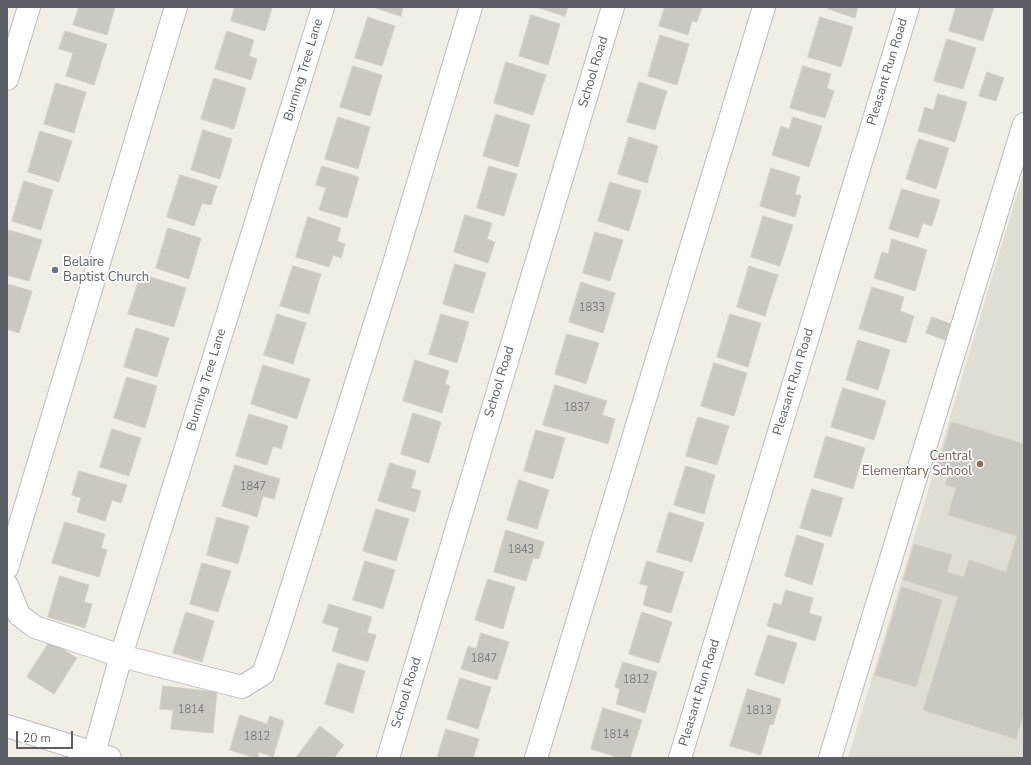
<!DOCTYPE html>
<style>
body{margin:0}
#map{position:relative;width:1031px;height:765px;overflow:hidden;background:#f0eee5;font-family:"Nunito Sans",sans-serif}
canvas{display:block}
.frame{position:absolute;inset:0;border:8px solid #5c6066;pointer-events:none}
.scale{position:absolute;left:16px;top:731px;width:57px;height:18px;box-sizing:border-box;border:2px solid #5c6066;border-top:0;padding-left:5px;font-size:12px;line-height:14px;white-space:nowrap;color:#5c6066;-webkit-text-stroke:3px #fff;paint-order:stroke}
</style>
<div id="map">
<canvas width="1031" height="765"></canvas>
<div class="frame"></div>
<div class="scale">20 m</div>
</div>
<script>
const ctx = document.querySelector('canvas').getContext('2d');
ctx.lineJoin = 'round';
function fill(path, color) { ctx.fillStyle = color; ctx.fill(path, 'evenodd'); }
function strokePath(path, color, width, dash) { ctx.strokeStyle = color; ctx.lineWidth = width; ctx.lineCap = dash ? 'butt' : 'round'; ctx.setLineDash(dash || []); ctx.stroke(path); }
function drawText(font, color, halo, rows, align = 'center') {
  ctx.font = font + ' "Nunito Sans",sans-serif'; ctx.lineWidth = 3.5; ctx.setLineDash([]); ctx.textBaseline = 'middle'; ctx.strokeStyle = halo; ctx.fillStyle = color; for (const [text, x, y, turn = 0] of rows) {
    ctx.save(); ctx.translate(x, y); ctx.rotate((+turn || 0) * Math.PI / 180); ctx.textAlign = isNaN(turn) ? turn : align; if (halo) ctx.strokeText(text, 0, 0); ctx.fillText(text, 0, 0); ctx.restore();
  }
}
fill(new Path2D(`
 M1024 171V758H848Z`), '#e0ddd3');
const building = new Path2D(`
 M79 7H115L107 35 73 25Z
 M235 7H272L265 31 231 21Z
 M373 7H403L401 16Z
 M536 7H568L565 16Z
 M665 7H702L697 22 692 21 688 35 659 26Z
 M829 7H858L855 18 828 9Z
 M956 7H994L983 41 949 31Z
 M531 15 560 24 548 65 519 56Z
 M368 17 395 26 382 66 355 58Z
 M820 17 853 27 841 67 808 57Z
 M65 31 107 44 94 85 66 76 73 53 59 49Z
 M227 31 254 40 249 56 257 59 251 80 215 69Z
 M660 35 689 44 677 85 648 76Z
 M947 39 976 48 963 89 934 81Z
 M506 62 546 75 533 115 494 103Z
 M353 66 382 75 370 116 340 107Z
 M803 66 831 74 827 88 834 91 825 118 790 108Z
 M987 72 1004 78 996 101 979 96Z
 M214 78 246 88 234 129 201 119Z
 M639 82 667 91 655 130 627 122Z
 M56 83 86 92 74 133 44 124Z
 M938 94 967 102 955 142 918 131 925 107 933 110Z
 M496 114 530 125 518 167 483 156Z
 M338 117 370 127 358 169 325 159Z
 M793 117 822 126 809 167 772 155 781 126 789 129Z
 M203 130 232 139 220 179 191 170Z
 M40 131 72 141 59 182 28 172Z
 M629 137 658 146 647 183 618 174Z
 M919 139 949 148 936 189 906 179Z
 M322 166 359 177 347 218 319 210 326 188 316 185Z
 M489 166 517 174 504 216 477 208Z
 M771 168 800 177 795 194 801 196 795 217 760 206Z
 M180 175 217 186 211 205 202 203 194 226 167 217Z
 M24 181 53 190 41 230 12 221Z
 M610 182 641 191 629 231 598 221Z
 M902 189 940 200 932 226 923 223 918 238 889 229Z
 M465 215 492 223 487 239 495 242 488 263 454 252Z
 M763 216 793 225 780 266 751 257Z
 M308 217 341 228 337 241 345 244 341 258 333 255 329 267 296 257Z
 M168 228 201 238 189 279 156 268Z
 M9 230 42 240 29 281 7 275V237Z
 M595 232 623 240 610 281 583 273Z
 M892 239 927 250 915 291 874 278 882 252 888 254Z
 M455 264 486 273 473 313 443 304Z
 M293 266 321 274 309 314 280 306Z
 M749 266 778 275 765 316 737 307Z
 M141 274 186 288 174 327 128 314Z
 M581 282 615 293 603 333 569 322Z
 M7 284 32 291 19 333 7 329Z
 M872 287 904 297 900 311 914 316 906 343 859 329Z
 M277 314 306 323 293 364 264 355Z
 M441 314 469 322 457 363 429 354Z
 M730 314 761 323 748 367 717 357Z
 M932 317 951 324 945 340 926 333Z
 M136 328 169 338 157 377 124 367Z
 M567 334 599 343 586 384 555 374Z
 M858 340 890 350 878 390 846 380Z
 M415 360 449 371 445 384 450 386 442 413 403 401Z
 M714 363 747 373 734 416 701 406Z
 M263 365 310 379 297 419 251 404Z
 M127 377 157 386 145 428 114 418Z
 M555 385 607 401 602 415 615 419 608 444 543 425Z
 M843 388 886 401 874 440 831 427Z
 M413 413 441 422 429 463 401 454Z
 M249 414 288 426 281 449 273 446 267 465 236 456Z
 M698 417 729 426 717 465 686 456Z
 M952 422 1024 444V712L1016 739 923 710 958 597 903 580 914 544 952 555 947 572 964 577 969 560 1006 572 1017 536 948 515 956 488 945 485 948 476 936 472Z
 M112 429 141 438 129 476 100 467Z
 M536 430 565 438 553 479 524 471Z
 M826 436 865 448 853 489 814 477Z
 M390 463 416 471 411 488 421 491 415 512 378 501Z
 M235 465 280 479 274 499 263 496 257 517 222 506Z
 M686 466 715 475 704 514 674 505Z
 M79 471 127 485 121 503 112 500 105 521 77 512 81 498 72 495Z
 M519 480 549 490 537 529 507 520Z
 M812 489 843 498 831 537 800 528Z
 M376 509 409 519 396 561 363 551Z
 M669 512 704 523 692 562 657 552Z
 M217 517 249 526 238 564 207 555Z
 M65 522 105 534 101 548 107 550 99 577 52 563Z
 M506 530 544 542 539 559 533 558 526 581 494 572Z
 M797 535 824 544 812 585 785 576Z
 M365 561 395 570 383 609 353 600Z
 M647 561 684 572 671 613 643 605 648 586 640 584Z
 M202 563 231 571 218 612 190 604Z
 M60 576 89 585 84 602 92 604 85 628 48 617Z
 M488 579 515 587 503 629 475 620Z
 M902 587 942 600 916 687 875 675Z
 M786 590 813 598 809 613 822 617 815 641 767 626 774 603 781 605Z
 M329 604 372 617 367 633 376 635 368 662 332 651 339 628 323 623Z
 M186 612 214 621 202 662 173 653Z
 M642 612 672 622 659 663 629 654Z
 M481 633 509 642 497 680 461 669 468 646 476 649Z
 M768 635 797 643 784 684 755 675Z
 M50 641 77 658 54 694 27 677Z
 M623 662 657 672 645 713 616 704 620 689 615 687Z
 M338 663 365 671 353 713 325 704Z
 M460 678 491 687 478 729 447 719Z
 M163 686 217 692 213 733 171 729 173 710 160 709Z
 M748 689 781 699 773 725 770 724 761 755 730 746Z
 M603 708 642 720 630 758H620L591 749Z
 M240 715 267 724 270 716 284 721 273 757 259 752 257 758H255L230 750Z
 M320 726 344 745 334 758H296Z
 M446 729 479 739 473 758H437Z`);
fill(building, '#cbc8c2');
strokePath(building, '#d5d0c3', 1);
const minor = new Path2D(`
 M7 79 29 7
 M7 568 176 7
 M7 585 19 615 35 627 121 656 242 687 263 674 277 634 394 263 471 7
 M7 726 110 758
 M94 753 121 656 323 7
 M388 758 613 7
 M536 758 764 7
 M680 758 908 7
 M830 758 1024 124`);
strokePath(minor, '#b9bcc1', 24);
strokePath(minor, '#fff', 22);
for (const [x, y, r, color] of [
 [55,270,4,"#6b7280"],
 [980,464,4,"#8d6e63"]
]) { const dot = new Path2D(); dot.arc(x, y, r, 0, 2 * Math.PI); ctx.fillStyle = color; ctx.fill(dot); strokePath(dot, '#fff', 1.5); }
drawText('11px', '#787a7d', null, [
 ["1833",592,308],
 ["1837",577,408],
 ["1847",253,487],
 ["1843",521,550],
 ["1847",484,659],
 ["1812",636,680],
 ["1814",191,710],
 ["1813",759,711],
 ["1814",616,735],
 ["1812",257,737]
]);
drawText('13px', '#5c6066', '#fff', [
 ["Burning Tree Lane",304,70,-73],
 ["School Road",594,72,-73],
 ["Pleasant Run Road",888,72,-73],
 ["Burning Tree Lane",207,380,-73],
 ["School Road",500,382,-73],
 ["Pleasant Run Road",794,382,-73],
 ["School Road",407,693,-73],
 ["Pleasant Run Road",700,693,-73]
]);
drawText('13px', '#5b616d', '#fff', [
 ["Belaire",63,263],
 ["Baptist Church",63,278]
], 'left');
drawText('13px', '#785e54', '#fff', [
 ["Central",972,457],
 ["Elementary School",972,472]
], 'right');
</script>
